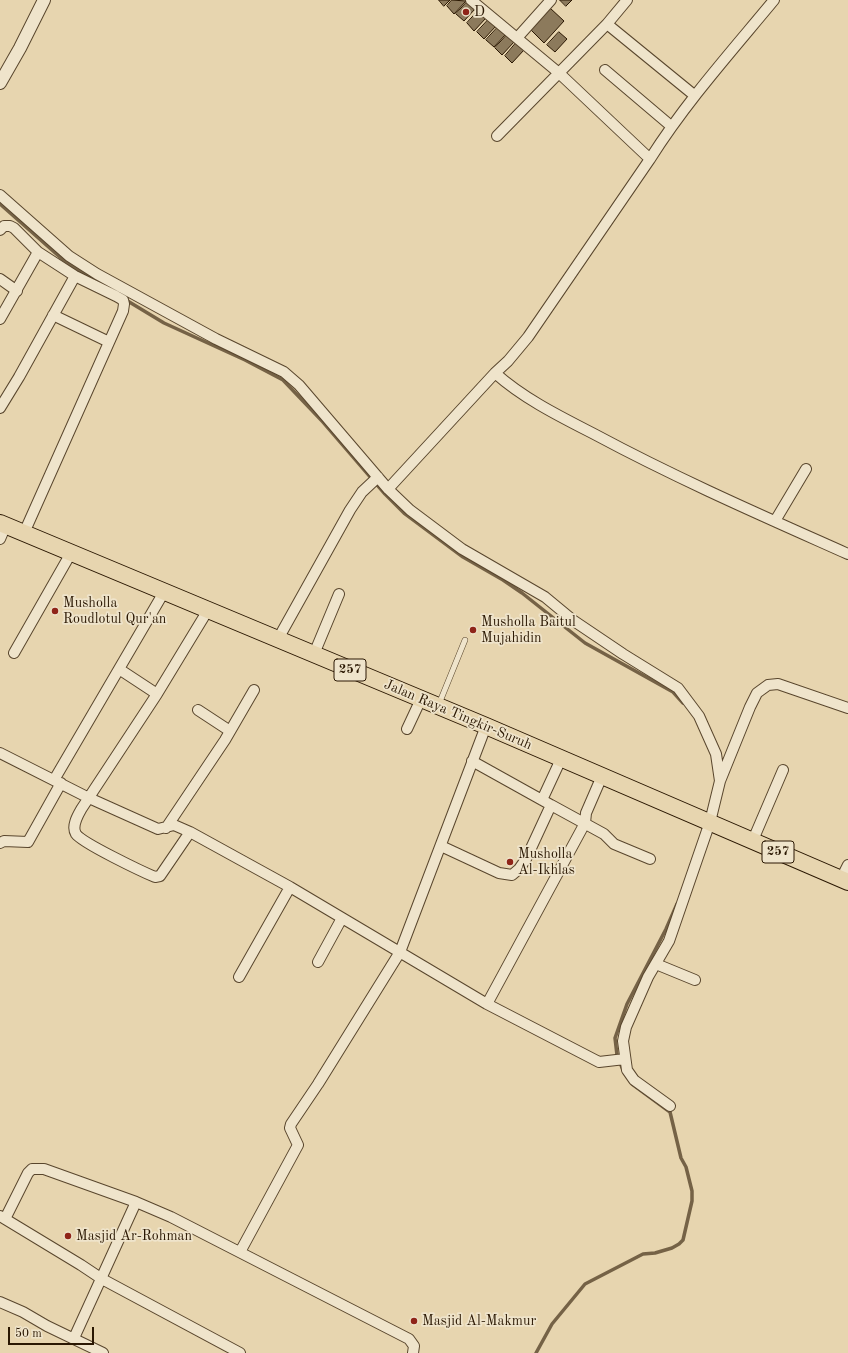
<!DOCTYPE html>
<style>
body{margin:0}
#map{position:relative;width:848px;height:1353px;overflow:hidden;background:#e7d5af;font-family:"Old Standard TT",serif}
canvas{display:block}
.scale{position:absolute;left:8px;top:1327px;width:86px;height:18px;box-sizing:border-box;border:2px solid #2a1702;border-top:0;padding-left:5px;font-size:12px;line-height:14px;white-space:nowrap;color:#2a1702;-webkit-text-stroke:3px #efe4cb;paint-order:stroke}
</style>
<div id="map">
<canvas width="848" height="1353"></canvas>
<div class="scale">50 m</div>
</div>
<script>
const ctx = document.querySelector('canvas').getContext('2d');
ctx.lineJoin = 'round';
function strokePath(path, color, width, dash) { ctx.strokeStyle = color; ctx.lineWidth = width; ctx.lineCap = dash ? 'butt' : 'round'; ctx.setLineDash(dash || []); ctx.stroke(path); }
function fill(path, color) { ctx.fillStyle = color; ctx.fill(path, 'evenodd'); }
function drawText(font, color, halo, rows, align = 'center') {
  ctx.font = font + ' "Old Standard TT",serif'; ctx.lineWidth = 3.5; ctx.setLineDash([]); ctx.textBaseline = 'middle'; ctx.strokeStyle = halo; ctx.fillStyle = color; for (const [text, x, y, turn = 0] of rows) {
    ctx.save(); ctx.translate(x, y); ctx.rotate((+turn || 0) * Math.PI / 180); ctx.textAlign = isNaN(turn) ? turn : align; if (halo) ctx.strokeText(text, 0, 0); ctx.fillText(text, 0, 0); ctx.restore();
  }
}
strokePath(new Path2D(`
 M0 204 61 258 88 277
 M126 300 164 323 245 360 283 380 323 422 385 494 404 513 463 557 503 580 522 593 585 643 673 692 683 703
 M623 1070 617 1055 615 1038 627 1004 666 929 677 904
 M536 1353 552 1324 585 1284 643 1254 655 1253 672 1248 679 1244 683 1240 692 1201V1191L686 1167 681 1158 670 1112 632 1084`), '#756246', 3.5);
const building = new Path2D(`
 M439 0H450L444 6Z
 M452 0 466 1 454 14 447 6Z
 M560 0H572L566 6Z
 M468 1 475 9 464 21 456 14Z
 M550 8 564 21 544 43 531 30Z
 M478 11 486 18 474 31 467 23Z
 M489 19 496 26 484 39 477 32Z
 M498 27 506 34 494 47 486 40Z
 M559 32 567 39 555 52 547 45Z
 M507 35 514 42 502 55 495 48Z
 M516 43 524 50 512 63 505 56Z`);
fill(building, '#8c7a5c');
strokePath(building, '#2a1702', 1);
const service = new Path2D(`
 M439 704 465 640`);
const minor = new Path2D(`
 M471 0 559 73 650 159C686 102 731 52 774 0
 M607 24 627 0
 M517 38 551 0
 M605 70 671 126
 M497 136 607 24 694 95
 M650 159 528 337 508 361 495 373C524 399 561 417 596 435 678 479 763 516 848 554
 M0 195 69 256 97 274 216 339 284 372 299 385 388 489 410 510 462 549 545 597 574 621 623 654 678 688 699 716 716 754 720 781
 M0 230 4 226H10L14 228 38 252
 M0 279 17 291
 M53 315 109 342
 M0 319 38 252 75 276 116 296 123 300 124 304 123 311 24 533
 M0 408 19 377 75 276
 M388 489 495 373
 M775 521 806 469
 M0 539 6 525
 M278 639 350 510 362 492 378 477
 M14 653 71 553
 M314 654 339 594
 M119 669 157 694
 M198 710 230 731
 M407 729 421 699
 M0 753 89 798 158 829 174 825 190 832 290 887 487 1004 599 1062 625 1059
 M54 780 164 592
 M542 800 561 759
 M551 805 604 834 614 844 650 859
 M166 828 225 740 254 690
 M190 832 160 876 155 877C143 872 82 843 76 834 71 826 78 815 82 808L157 694 208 610
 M753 840 783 770
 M0 843 4 841 28 842 61 783
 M441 846 499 873 512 875 519 869 526 859 551 805 472 761
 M841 879 848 865
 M318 962 342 918
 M656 964 695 980
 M239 977 290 887
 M487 1004 585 823 586 813 602 776
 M670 1106 634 1080 627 1070 623 1041 626 1027 648 977 669 941 710 822 720 781 750 707 757 693 768 685 778 684 848 708
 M0 1216 81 1265 102 1279 240 1353
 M5 1219 28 1173 32 1169H44L136 1202 171 1217 409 1339 414 1346 413 1353
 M240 1252 298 1145 290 1128 291 1124 318 1084 400 952 486 726
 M0 1302 23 1312 47 1326 103 1353
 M74 1338 136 1202`);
const tertiary = new Path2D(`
 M0 83 20 48 44 0`);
const primary = new Path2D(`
 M0 523 486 726 848 882`);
strokePath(service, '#59462d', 6);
strokePath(minor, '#59462d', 12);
strokePath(tertiary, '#59462d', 14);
strokePath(primary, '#2a1702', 18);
strokePath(service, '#efe4cb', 5);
strokePath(minor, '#efe4cb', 10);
strokePath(tertiary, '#efe4cb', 12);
strokePath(primary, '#e7d5af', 16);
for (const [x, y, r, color] of [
 [466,12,4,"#8f2418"],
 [55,611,4,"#8f2418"],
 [473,630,4,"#8f2418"],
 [510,862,4,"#8f2418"],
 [68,1236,4,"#8f2418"],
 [414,1321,4,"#8f2418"]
]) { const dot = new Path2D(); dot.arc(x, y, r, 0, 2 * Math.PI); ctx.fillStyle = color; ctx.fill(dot); strokePath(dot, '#efe4cb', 1.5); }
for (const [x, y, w] of [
 [350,670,32],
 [778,852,32]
]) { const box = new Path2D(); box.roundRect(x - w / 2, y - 11, w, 22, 3); ctx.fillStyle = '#efe4cb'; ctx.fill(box); strokePath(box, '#2a1702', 1); }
drawText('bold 13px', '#2a1702', null, [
 ["257",350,670],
 ["257",778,852]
]);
drawText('14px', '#2a1702', '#efe4cb', [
 ["D",474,12],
 ["Musholla",63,603],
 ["Roudlotul Qur'an",63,619],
 ["Musholla Baitul",481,622],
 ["Mujahidin",481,638],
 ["Musholla",518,854],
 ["Al-Ikhlas",518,870],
 ["Masjid Ar-Rohman",76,1236],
 ["Masjid Al-Makmur",422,1321]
], 'left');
drawText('14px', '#2a1702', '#efe4cb', [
 ["Jalan Raya Tingkir-Suruh",458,715,23]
]);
</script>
